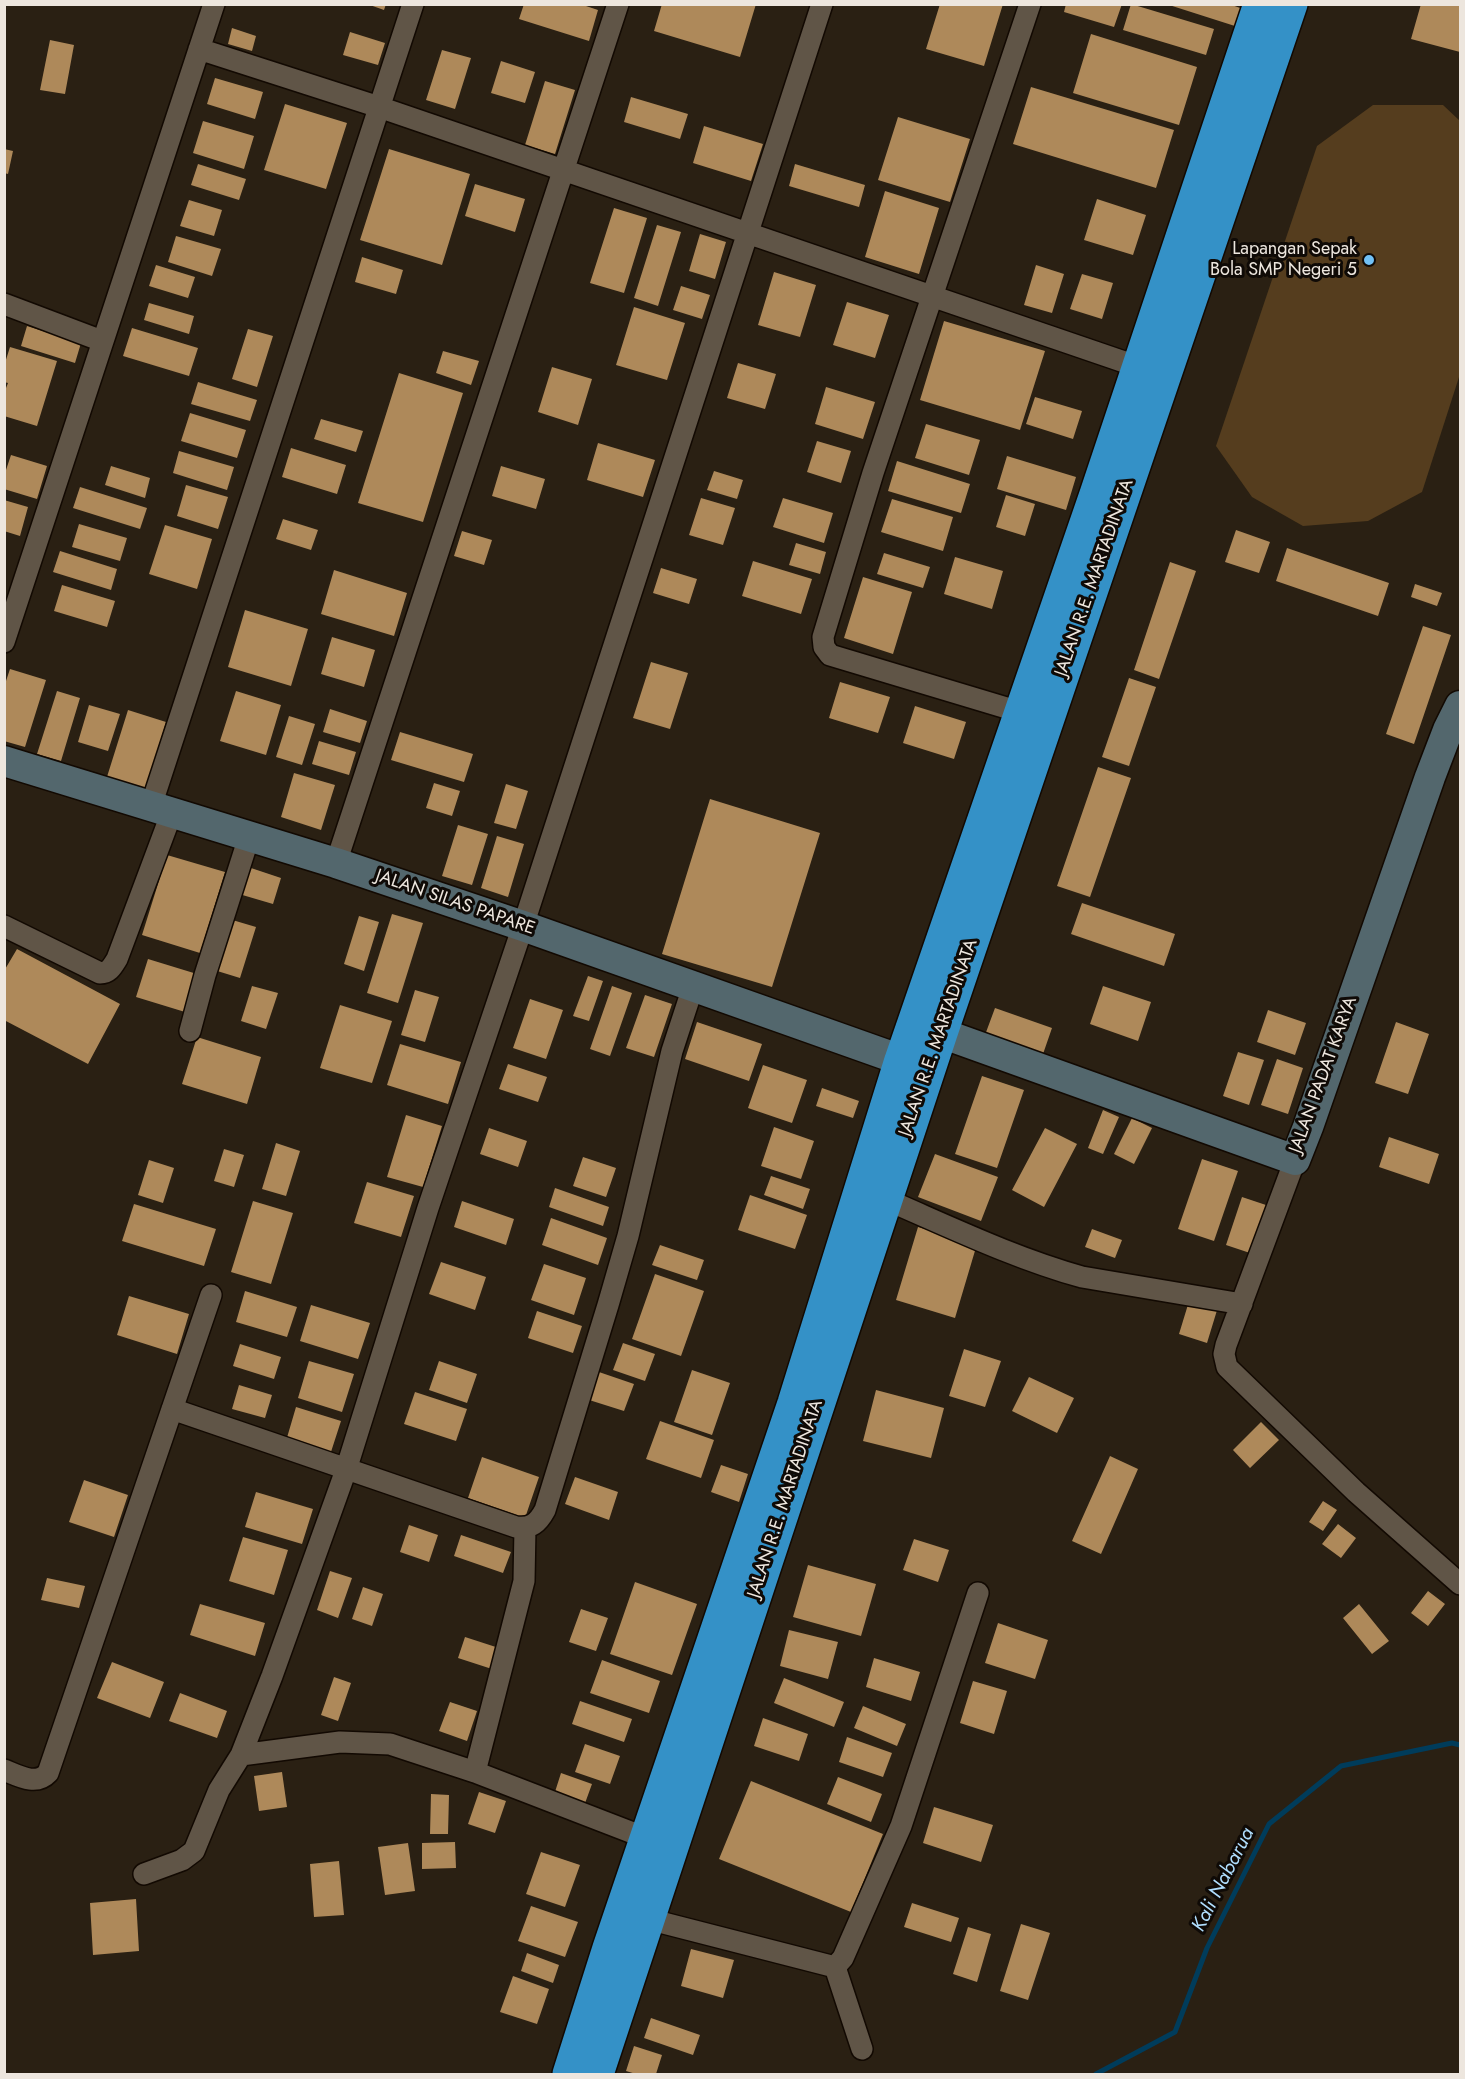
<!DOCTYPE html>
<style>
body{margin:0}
#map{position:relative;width:1465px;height:2079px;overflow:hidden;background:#2a2013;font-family:Jost,sans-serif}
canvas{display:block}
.frame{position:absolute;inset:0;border:6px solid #ede6de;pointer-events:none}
</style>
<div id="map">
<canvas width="1465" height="2079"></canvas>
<div class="frame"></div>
</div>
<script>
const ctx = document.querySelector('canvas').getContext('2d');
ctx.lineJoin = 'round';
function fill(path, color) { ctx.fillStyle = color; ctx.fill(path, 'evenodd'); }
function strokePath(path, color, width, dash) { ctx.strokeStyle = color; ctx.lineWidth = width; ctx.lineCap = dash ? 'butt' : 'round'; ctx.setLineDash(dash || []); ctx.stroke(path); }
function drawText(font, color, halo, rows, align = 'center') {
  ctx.font = font + ' Jost,sans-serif'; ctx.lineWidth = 6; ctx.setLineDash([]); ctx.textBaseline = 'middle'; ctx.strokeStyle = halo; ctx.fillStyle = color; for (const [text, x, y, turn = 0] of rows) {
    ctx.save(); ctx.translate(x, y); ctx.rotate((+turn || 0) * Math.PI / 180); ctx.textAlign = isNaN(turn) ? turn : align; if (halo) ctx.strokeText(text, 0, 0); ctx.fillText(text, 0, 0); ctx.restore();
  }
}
fill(new Path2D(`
 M1373 105H1443L1460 121V374L1422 492 1368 521 1303 526 1252 497 1216 446 1317 146Z`), '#553d1e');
strokePath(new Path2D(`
 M1096 2074 1175 2032 1207 1948 1269 1824 1341 1766 1452 1743 1460 1745`), '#003c5b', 5);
fill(new Path2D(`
 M367 4H386L384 10Z
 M524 4H580L598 10 589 41 519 19Z
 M662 4H756L740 57 654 31Z
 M940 4H1003L984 66 926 49Z
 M1066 4H1122L1114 27 1064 12Z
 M1131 4 1214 29 1206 55 1123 30Z
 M1166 4H1229L1243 9 1238 27Z
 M1421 4H1460V52L1411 39Z
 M232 28 256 36 252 51 228 44Z
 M350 32 385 43 378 65 343 55Z
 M1091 34 1197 67 1179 125 1073 93Z
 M50 40 74 45 65 94 40 90Z
 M442 50 471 58 455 109 426 100Z
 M501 61 535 72 525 103 491 93Z
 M215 78 263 92 255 119 207 104Z
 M545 81 575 90 555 154 525 145Z
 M1031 87 1174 130 1156 188 1013 144Z
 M631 97 688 114 680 139 624 122Z
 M285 104 347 123 326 189 264 170Z
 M898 117 970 139 950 202 878 180Z
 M203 121 254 136 244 169 193 153Z
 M704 126 763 144 751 181 693 163Z
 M4 149 13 151 8 174 4 173Z
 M389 149 470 174 442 265 360 240Z
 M198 164 246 179 239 200 191 185Z
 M795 164 865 185 859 207 789 186Z
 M475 184 525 199 515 232 465 216Z
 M885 191 939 208 919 274 865 257Z
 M1097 199 1146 215 1133 255 1084 240Z
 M189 200 222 210 214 236 180 226Z
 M614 208 647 218 624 293 590 283Z
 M657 225 681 232 658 306 634 298Z
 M700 234 726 242 715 279 689 271Z
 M176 236 221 249 212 276 168 262Z
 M362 257 403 270 396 294 355 282Z
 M156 265 195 277 188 298 149 286Z
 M1036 265 1064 274 1052 313 1024 305Z
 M774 272 816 285 800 337 758 325Z
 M1082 274 1113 283 1102 319 1070 309Z
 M681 286 710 295 702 319 673 310Z
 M847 302 889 315 875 358 833 345Z
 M149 303 194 316 189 334 144 320Z
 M634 307 685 323 667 380 616 365Z
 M944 321 1045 351 1020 430 920 400Z
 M27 326 81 343 75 363 21 346Z
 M132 328 198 348 189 376 123 356Z
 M248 329 273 336 257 387 232 379Z
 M10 347 57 361 37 426 4 416V393L8 383 4 382V366Z
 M443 351 479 361 471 385 436 373Z
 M738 363 776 374 765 409 727 398Z
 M552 367 592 379 578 425 538 412Z
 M399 373 463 393 423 522 358 503Z
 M198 382 257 400 250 421 191 404Z
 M826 387 875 402 863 439 815 424Z
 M1035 397 1082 411 1073 439 1026 424Z
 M190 413 246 430 237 458 181 441Z
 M321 419 363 431 356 452 314 439Z
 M926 424 980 440 969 475 915 458Z
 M817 441 851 451 841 483 807 472Z
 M598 443 655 460 643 497 587 480Z
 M291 448 346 465 337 494 282 477Z
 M179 451 234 467 227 490 173 473Z
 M11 455 47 466 37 499 4 489V476Z
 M1007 456 1076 477 1066 510 997 489Z
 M897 461 970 484 961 513 888 491Z
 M111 466 150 478 145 498 105 485Z
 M501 466 545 479 536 509 492 496Z
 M714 471 743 480 737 499 707 490Z
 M186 485 228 497 218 529 177 516Z
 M80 487 147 508 140 529 73 508Z
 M1006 495 1035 504 1025 536 996 527Z
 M701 498 735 508 723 545 689 535Z
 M783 498 833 513 824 543 773 527Z
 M892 499 953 517 943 551 881 532Z
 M4 500 28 507 20 536 4 531Z
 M283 519 318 530 311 550 276 539Z
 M79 524 127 538 120 561 72 547Z
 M165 525 212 539 197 589 149 574Z
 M1236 530 1270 542 1259 573 1225 562Z
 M462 531 492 540 484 565 454 556Z
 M796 543 826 552 820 574 789 565Z
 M1287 548 1389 583 1378 616 1276 581Z
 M60 551 117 569 111 590 53 572Z
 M884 553 930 567 923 588 877 574Z
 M955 557 1003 571 992 609 944 594Z
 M753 561 812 579 801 614 742 596Z
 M1170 562 1196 571 1159 679 1134 670Z
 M661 568 697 579 689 604 653 593Z
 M334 570 407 593 394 636 321 614Z
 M863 577 912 592 893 654 844 638Z
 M1415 584 1442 593 1437 606 1411 597Z
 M62 585 115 601 107 627 54 611Z
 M245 610 308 629 291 686 228 667Z
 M1423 626 1451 635 1414 744 1386 734Z
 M332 637 375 650 364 687 321 674Z
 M651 662 688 673 670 729 633 718Z
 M10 669 46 680 25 747 4 741V687Z
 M1129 678 1156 687 1129 766 1102 757Z
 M840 682 890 697 878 733 829 718Z
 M57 691 80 698 61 761 37 754Z
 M236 691 281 705 266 755 220 741Z
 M89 705 120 714 108 751 78 742Z
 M915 706 966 722 954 759 903 743Z
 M330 709 367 721 360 743 323 732Z
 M128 710 166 722 145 792 106 780Z
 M289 716 315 724 302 765 276 757Z
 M400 732 473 754 464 782 391 760Z
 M319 741 356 752 349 775 312 764Z
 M1098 767 1131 778 1090 897 1057 886Z
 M294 773 335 785 321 830 281 817Z
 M434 783 460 791 452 816 426 808Z
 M506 784 528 791 516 829 494 823Z
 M710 799 820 833 772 987 662 954Z
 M458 825 488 834 472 885 442 876Z
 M497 836 524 844 508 897 481 888Z
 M167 855 225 872 200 953 142 935Z
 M248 867 281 878 273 904 239 894Z
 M1082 903 1175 934 1164 966 1071 934Z
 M392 914 423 923 398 1003 367 993Z
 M359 916 379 922 364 971 344 964Z
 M229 919 256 927 240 978 214 970Z
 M17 949 120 1004 88 1064 4 1020V971Z
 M148 959 197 974 185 1012 136 997Z
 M588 976 603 981 589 1021 573 1016Z
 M252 986 278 993 266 1029 241 1021Z
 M612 986 632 993 610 1056 590 1049Z
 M1103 986 1151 1002 1138 1041 1090 1024Z
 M415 990 439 997 425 1042 401 1035Z
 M645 995 672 1004 654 1057 626 1048Z
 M530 999 563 1010 546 1059 513 1048Z
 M340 1005 392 1021 372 1083 320 1068Z
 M995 1008 1052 1028 1043 1054 985 1035Z
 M1268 1010 1306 1023 1295 1055 1257 1042Z
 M697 1022 762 1044 749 1081 685 1059Z
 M1396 1022 1429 1034 1408 1094 1375 1083Z
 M197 1037 261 1057 247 1104 182 1084Z
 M400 1044 461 1062 448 1104 387 1085Z
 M1238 1052 1264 1060 1249 1105 1223 1096Z
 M1277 1059 1303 1068 1288 1114 1261 1105Z
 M508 1064 547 1077 538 1102 499 1089Z
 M763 1065 807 1080 792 1123 748 1108Z
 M982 1076 1024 1090 997 1168 955 1154Z
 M822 1088 859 1101 853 1118 816 1106Z
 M1103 1110 1119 1117 1103 1154 1088 1148Z
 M406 1115 442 1126 423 1187 387 1177Z
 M1132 1118 1152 1128 1134 1164 1114 1154Z
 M774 1127 814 1141 801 1179 761 1166Z
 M489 1128 527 1141 518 1167 480 1154Z
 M1045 1128 1077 1144 1044 1207 1012 1190Z
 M1389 1137 1439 1154 1429 1184 1379 1167Z
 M276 1143 300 1151 286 1196 262 1189Z
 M224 1149 244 1155 234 1187 214 1181Z
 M935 1154 998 1177 981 1221 918 1197Z
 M583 1157 616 1168 606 1197 573 1186Z
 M1202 1159 1238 1171 1214 1241 1178 1229Z
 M149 1160 174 1168 163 1203 138 1195Z
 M771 1176 810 1189 803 1209 764 1195Z
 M367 1182 414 1196 401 1237 354 1223Z
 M555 1188 609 1207 603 1226 549 1207Z
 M750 1195 807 1215 795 1249 738 1230Z
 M1242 1197 1269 1206 1253 1254 1226 1245Z
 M253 1201 293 1213 271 1284 231 1272Z
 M462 1201 514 1219 506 1245 454 1227Z
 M134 1204 216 1229 204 1266 122 1241Z
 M551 1218 607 1238 598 1265 542 1245Z
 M918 1227 977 1244 955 1318 896 1300Z
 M1092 1229 1122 1240 1115 1258 1085 1247Z
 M660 1245 704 1260 697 1280 652 1265Z
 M441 1262 486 1277 475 1310 429 1294Z
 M544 1264 586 1278 574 1315 531 1300Z
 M655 1274 704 1291 681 1356 632 1339Z
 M245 1291 297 1307 287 1337 236 1322Z
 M129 1296 189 1314 177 1354 117 1335Z
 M1190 1298 1218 1307 1207 1343 1179 1334Z
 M311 1305 370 1323 358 1359 300 1341Z
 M537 1311 582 1326 573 1353 528 1338Z
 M623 1343 655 1354 645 1381 613 1370Z
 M240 1344 281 1357 274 1379 233 1366Z
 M964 1349 1001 1361 985 1407 949 1396Z
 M309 1361 354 1374 342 1412 298 1398Z
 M439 1361 477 1374 467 1403 429 1390Z
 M692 1370 730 1383 712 1435 674 1422Z
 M596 1371 634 1384 624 1411 586 1399Z
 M1029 1377 1074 1398 1057 1433 1012 1411Z
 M239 1385 272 1395 265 1418 232 1409Z
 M876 1390 944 1408 931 1458 863 1441Z
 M415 1392 467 1409 456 1441 404 1424Z
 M296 1407 341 1421 330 1455 286 1441Z
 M660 1421 714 1440 701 1478 646 1459Z
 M1261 1422 1279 1440 1250 1468 1233 1450Z
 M1110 1456 1138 1469 1101 1554 1072 1541Z
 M482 1457 539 1477 525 1518 468 1498Z
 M721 1465 748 1474 739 1502 711 1492Z
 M575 1477 618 1492 609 1520 565 1504Z
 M84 1480 128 1495 114 1537 69 1522Z
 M256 1492 313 1509 302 1544 245 1527Z
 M1323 1501 1337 1510 1323 1531 1309 1522Z
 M1338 1524 1356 1538 1341 1558 1322 1544Z
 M409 1525 438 1535 429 1562 400 1552Z
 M461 1535 511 1552 503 1573 454 1556Z
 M243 1537 288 1550 274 1595 229 1581Z
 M914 1539 949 1550 938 1582 903 1570Z
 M808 1565 876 1584 861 1636 793 1617Z
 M330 1571 352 1578 338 1618 317 1610Z
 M47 1578 85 1586 79 1608 41 1600Z
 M635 1582 697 1604 672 1675 610 1654Z
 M363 1587 383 1594 372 1626 352 1619Z
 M1428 1591 1445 1604 1428 1626 1411 1613Z
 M200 1604 265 1623 255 1656 190 1635Z
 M1359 1604 1389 1641 1372 1654 1343 1618Z
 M581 1609 608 1618 596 1651 569 1642Z
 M998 1623 1048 1640 1035 1679 985 1663Z
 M789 1630 838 1642 828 1679 780 1666Z
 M465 1637 502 1649 495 1670 458 1658Z
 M874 1658 920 1672 911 1701 866 1687Z
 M602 1660 660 1681 649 1713 590 1693Z
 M112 1662 164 1682 150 1718 97 1698Z
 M334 1677 351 1683 338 1721 321 1715Z
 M784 1678 844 1702 834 1727 774 1703Z
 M973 1681 1007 1691 994 1734 960 1723Z
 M180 1693 227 1711 217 1738 169 1721Z
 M580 1701 632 1719 624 1742 572 1724Z
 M450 1702 477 1711 467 1741 439 1731Z
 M863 1706 906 1724 897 1746 854 1728Z
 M763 1718 808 1734 799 1761 754 1746Z
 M847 1737 892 1753 883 1777 839 1762Z
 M585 1744 620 1756 610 1784 575 1772Z
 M282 1772 287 1807 259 1811 254 1776Z
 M561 1773 592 1784 584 1806 554 1795Z
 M838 1777 882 1794 871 1822 827 1804Z
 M751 1781 883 1834 851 1912 719 1859Z
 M479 1792 506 1801 495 1833 468 1824Z
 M431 1794 449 1795 448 1834H430Z
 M934 1807 993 1825 981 1862 923 1843Z
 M455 1842 456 1868 422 1869V1843Z
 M408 1843 415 1891 385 1895 378 1847Z
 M541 1852 580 1865 565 1907 526 1894Z
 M339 1861 344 1915 314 1917 310 1864Z
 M136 1899 139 1951 93 1955 90 1903Z
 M912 1903 959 1918 951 1942 904 1927Z
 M531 1906 578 1922 565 1957 518 1941Z
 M1021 1924 1050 1933 1028 2000 1000 1991Z
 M968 1927 991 1934 977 1982 953 1974Z
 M691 1949 734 1960 723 1998 681 1986Z
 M527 1953 559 1965 553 1983 521 1971Z
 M513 1976 549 1989 537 2024 500 2012Z
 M651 2018 700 2035 693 2055 644 2038Z
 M634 2046 662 2055 656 2074H636L626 2071Z`), '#ae895a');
const street = new Path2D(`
 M199 49 379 107 1139 367
 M4 304 102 341
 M4 642 214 4
 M1020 712 830 655 824 647 823 637 873 473 1030 4
 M151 806 413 4
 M336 863 618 4
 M4 926 100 973C109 973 112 967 117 959L172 812
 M190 1031 205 975 249 837
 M1295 1160 1226 1345 1224 1354 1227 1367 1356 1492 1460 1584
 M885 1199C950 1227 1014 1258 1082 1277L1242 1304
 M172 1409 516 1527C531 1529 538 1523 545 1510L608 1305 628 1236 672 1051 693 987
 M241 1755 340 1742 390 1744 475 1772 646 1838
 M4 1770C19 1776 36 1786 48 1773L211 1295
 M475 1772 524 1581 525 1528
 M144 1874 182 1860 194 1851 219 1790 241 1755 272 1676 346 1470 428 1208 523 926 822 4
 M648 1919 835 1967
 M835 1967 843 1958 901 1826 978 1593
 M835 1967 862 2049`);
const secondary = new Path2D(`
 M4 761 336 863 523 926 901 1060
 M941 1033 1295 1160 1308 1127 1430 777 1448 730 1460 706`);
const highway = new Path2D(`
 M569 2074 609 1948 794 1403 901 1060 1096 494 1260 4
 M597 2074 941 1033 1291 4`);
strokePath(street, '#120902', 24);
strokePath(secondary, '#120902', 33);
strokePath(highway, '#120902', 36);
strokePath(street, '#605547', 21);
strokePath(secondary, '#53676d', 30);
strokePath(highway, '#3491c7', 33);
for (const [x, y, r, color] of [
 [1369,260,6,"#71c1f5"]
]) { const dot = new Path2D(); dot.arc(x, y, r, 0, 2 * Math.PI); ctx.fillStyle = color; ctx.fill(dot); strokePath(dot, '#0f0a06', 2); }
drawText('18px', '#ede6de', '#0f0a06', [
 ["Lapangan Sepak",1357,250],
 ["Bola SMP Negeri 5",1357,271]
], 'right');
drawText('18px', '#ede6de', '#0f0a06', [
 ["JALAN R.E. MARTADINATA",1095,578,-71],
 ["JALAN SILAS PAPARE",455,903,19],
 ["JALAN R.E. MARTADINATA",939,1038,-71],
 ["JALAN PADAT KARYA",1324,1075,-70],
 ["JALAN R.E. MARTADINATA",786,1499,-72]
]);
drawText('italic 20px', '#b0defe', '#0f0a06', [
 ["Kali Nabarua",1224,1880,-63]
]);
</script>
